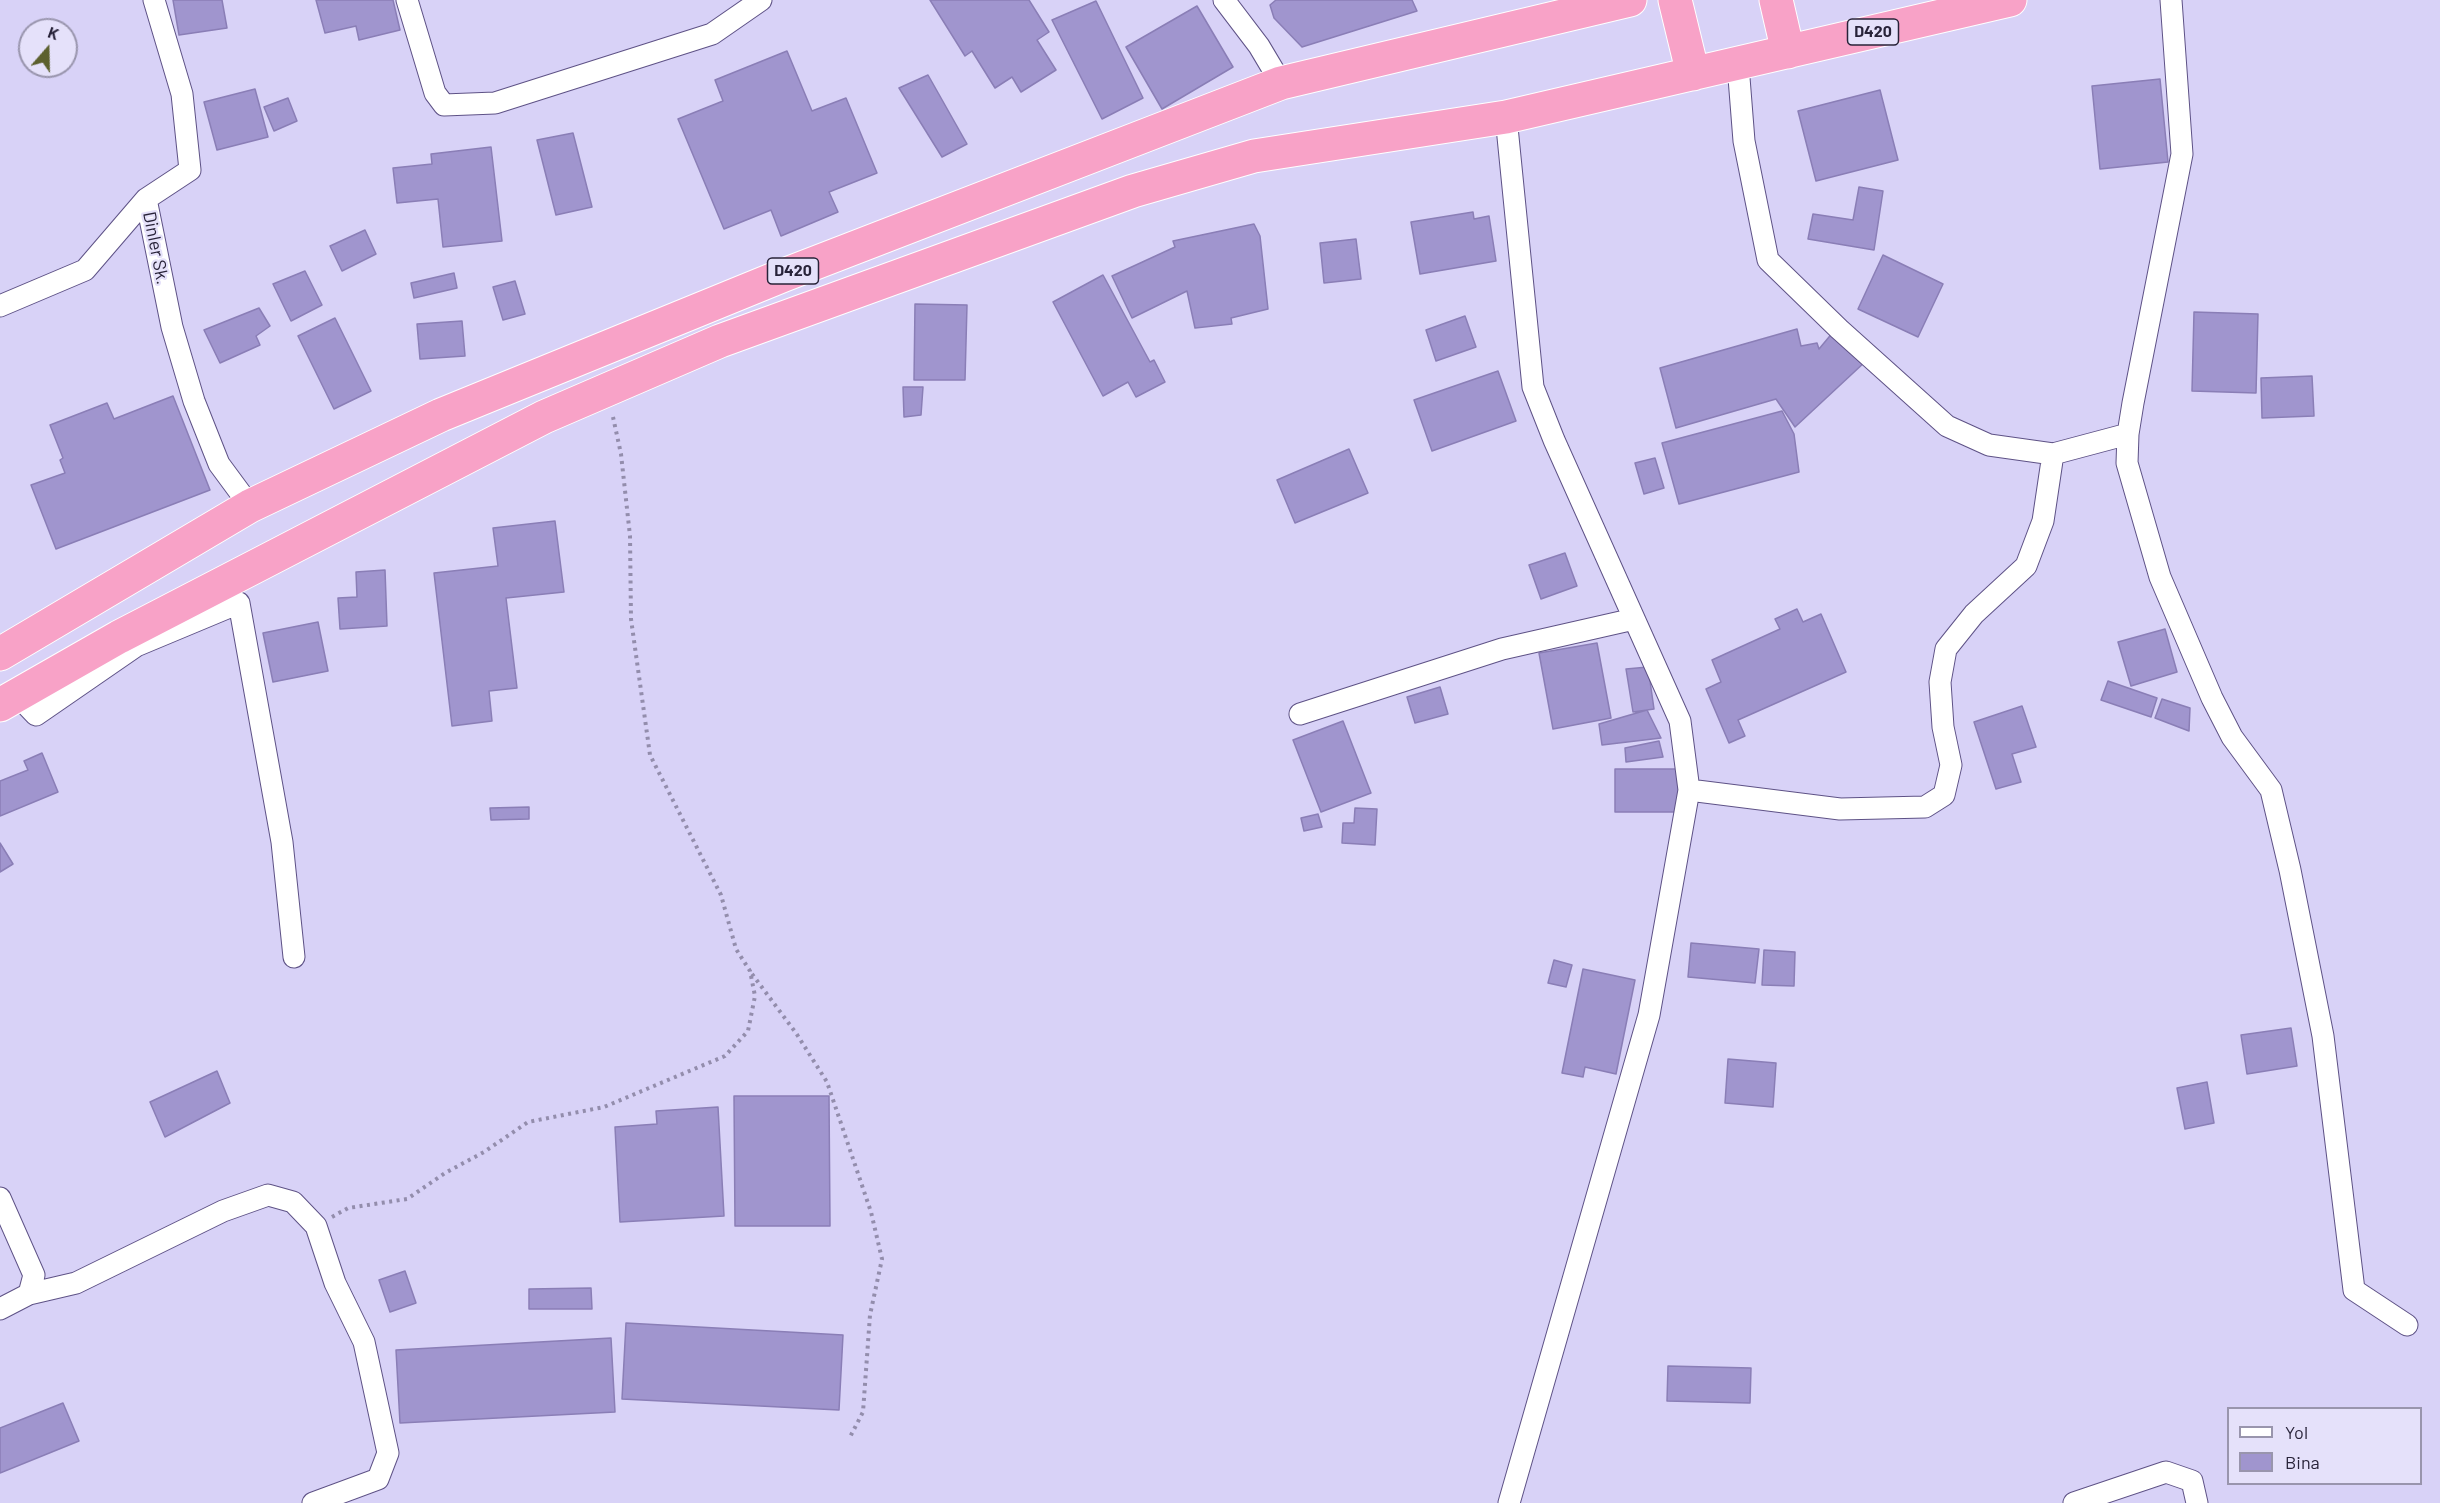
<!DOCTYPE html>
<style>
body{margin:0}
#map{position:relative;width:2440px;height:1503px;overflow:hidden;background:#d8d2f7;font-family:Barlow,sans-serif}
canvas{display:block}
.legend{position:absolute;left:2227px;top:1407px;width:195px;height:78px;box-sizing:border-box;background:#e5e1fa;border:2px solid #9995ad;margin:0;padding:8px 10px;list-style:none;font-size:18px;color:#282339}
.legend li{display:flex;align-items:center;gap:12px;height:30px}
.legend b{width:30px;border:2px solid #9995ad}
.north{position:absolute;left:18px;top:18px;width:60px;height:60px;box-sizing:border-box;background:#e5e1fa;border:2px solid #9995ad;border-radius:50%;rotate:20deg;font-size:16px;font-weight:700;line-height:24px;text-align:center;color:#282339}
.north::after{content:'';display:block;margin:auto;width:21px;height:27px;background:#5c602e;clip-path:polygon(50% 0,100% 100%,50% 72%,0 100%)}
</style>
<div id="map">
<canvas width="2440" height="1503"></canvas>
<ul class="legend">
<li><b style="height:8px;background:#fff"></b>Yol</li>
<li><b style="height:16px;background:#a095ce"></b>Bina</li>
</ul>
<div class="north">K</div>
</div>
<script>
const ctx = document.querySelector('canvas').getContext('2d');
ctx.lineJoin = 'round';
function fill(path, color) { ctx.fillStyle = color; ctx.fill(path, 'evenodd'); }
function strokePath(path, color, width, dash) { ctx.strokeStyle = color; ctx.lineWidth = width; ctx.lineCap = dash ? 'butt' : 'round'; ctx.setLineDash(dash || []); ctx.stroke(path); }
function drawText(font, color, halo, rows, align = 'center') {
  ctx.font = font + ' Barlow,sans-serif'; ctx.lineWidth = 4.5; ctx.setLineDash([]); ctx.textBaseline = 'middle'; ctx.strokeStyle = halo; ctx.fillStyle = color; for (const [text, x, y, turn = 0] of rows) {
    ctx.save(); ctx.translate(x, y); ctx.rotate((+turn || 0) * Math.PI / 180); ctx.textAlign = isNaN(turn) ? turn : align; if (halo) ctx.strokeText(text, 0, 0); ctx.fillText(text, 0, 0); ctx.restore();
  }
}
const building = new Path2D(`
 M173 0H222L227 28 179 35Z
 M316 0H393L400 30 359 40 356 26 325 33Z
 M930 0H1029L1049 32 1037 40 1056 70 1021 92 1012 77 995 88 972 51 965 56Z
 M1276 0H1412L1417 11 1302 47 1274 18 1270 5Z
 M1096 1 1143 98 1102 119 1052 20Z
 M1197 6 1233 67 1162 109 1126 47Z
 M787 51 812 111 846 98 877 173 829 192 838 212 781 236 771 210 724 229 678 119 723 101 715 80Z
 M928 75 967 144 942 157 899 88Z
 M2160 79 2168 162 2100 169 2092 86Z
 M255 89 268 137 217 150 204 102Z
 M1880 90 1898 160 1816 181 1798 111Z
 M288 98 297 121 274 131 264 107Z
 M573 133 592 207 556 215 537 140Z
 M491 147 502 241 443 247 438 199 397 203 393 168 432 164 431 154Z
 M1859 187 1883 191 1874 250 1808 239 1813 214 1853 220Z
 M1473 212 1474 219 1489 216 1496 261 1420 274 1411 222Z
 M1254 224 1260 236 1268 309 1231 318 1232 324 1195 328 1187 291 1132 318 1112 276 1175 247 1173 241Z
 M365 230 376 254 342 271 330 246Z
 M1356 239 1361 279 1324 283 1320 243Z
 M1883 255 1943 284 1918 337 1858 309Z
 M305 271 322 305 291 321 273 284Z
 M454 273 457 288 414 298 411 283Z
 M1103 275 1150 362 1154 360 1165 382 1136 397 1128 382 1103 396 1053 302Z
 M515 281 525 314 503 320 493 287Z
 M915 304 967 305 965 380H914Z
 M259 308 270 326 256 336 260 345 220 363 204 330Z
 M2194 312 2258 314 2256 393 2192 391Z
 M1465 316 1476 347 1436 361 1426 330Z
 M335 318 371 391 334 409 298 336Z
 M462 321 465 356 420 359 417 324Z
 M1797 329 1801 346 1817 343 1819 349 1834 331 1866 361 1795 427 1776 399 1676 428 1660 368Z
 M1498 371 1516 421 1432 451 1414 400Z
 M2312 376 2314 416 2262 418 2261 378Z
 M903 387H923L921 415 904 417Z
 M173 396 210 490 56 549 31 485 65 473 60 460 63 458 50 425 107 403 114 419Z
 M1782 411 1794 434 1799 472 1679 504 1662 443Z
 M1349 449 1368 493 1295 523 1277 480Z
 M1655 458 1664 488 1644 494 1635 463Z
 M555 521 564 592 506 598 517 688 489 691 492 721 452 726 434 573 498 566 493 528Z
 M1565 553 1577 586 1541 599 1529 565Z
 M385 570 387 626 340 629 338 598 357 597 356 572Z
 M1797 609 1803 622 1821 614 1846 672 1738 720 1745 736 1729 743 1706 689 1721 682 1712 660 1780 629 1775 619Z
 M318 622 328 671 273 682 263 633Z
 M2165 629 2177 672 2131 686 2118 642Z
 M1597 643 1611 718 1553 729 1539 653Z
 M1648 667 1654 709 1633 712 1626 669Z
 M2108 681 2157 698 2151 717 2101 700Z
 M1440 687 1448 714 1415 723 1407 697Z
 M2162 699 2190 708 2189 731 2155 718Z
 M2022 706 2036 747 2012 754 2021 782 1996 789 1974 722Z
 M1647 710 1661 738 1602 745 1599 724Z
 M1343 721 1371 793 1321 812 1293 740Z
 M1659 741 1663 757 1626 762 1625 748Z
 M42 753 58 792 0 816V781L28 770 24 761Z
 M1615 769H1680V812H1615Z
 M529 807V819L491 820 490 808Z
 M1355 808 1377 809 1375 845 1342 843 1343 823H1354Z
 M1318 814 1322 827 1304 831 1301 818Z
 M0 843 13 864 0 872Z
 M1691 943 1759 949 1755 983 1688 977Z
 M1764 950 1795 952 1794 986 1762 985Z
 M1554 960 1572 965 1566 987 1548 983Z
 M1583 969 1635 980 1616 1074 1585 1067 1583 1077 1562 1073Z
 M2291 1028 2297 1066 2247 1074 2241 1035Z
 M1728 1059 1776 1063 1773 1107 1725 1103Z
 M217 1071 230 1103 165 1137 150 1102Z
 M2207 1082 2214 1123 2185 1129 2177 1088Z
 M734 1096H829L830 1226H735Z
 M718 1107 724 1216 620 1222 615 1127 657 1124 656 1111Z
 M405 1271 416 1303 390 1312 379 1280Z
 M591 1288 592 1309H529V1289Z
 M626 1323 843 1335 839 1410 622 1399Z
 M611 1338 615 1412 400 1423 396 1350Z
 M1668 1366 1751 1368 1750 1403 1667 1401Z
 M63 1403 79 1441 0 1473V1428Z`);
fill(building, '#a095ce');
strokePath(building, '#8a7eb6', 1.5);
const minor = new Path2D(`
 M407 0 435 93 444 105 495 103 712 34 761 0
 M1224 0 1259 46 1281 83
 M2171 0 2182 154 2133 403 2128 434 2127 463 2160 577 2212 698 2232 737 2271 790 2290 870 2323 1036 2354 1290 2407 1325
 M1738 65 1744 141 1768 260 1839 329 1947 426 1989 445 2053 454 2128 434
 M1506 117 1533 387 1554 440 1680 721 1689 790 1649 1015 1509 1503
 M146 199 172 327 194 401 219 464 250 506
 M0 306 85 270 146 199 190 170 182 94 154 0
 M17 695 36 715 136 646 239 603 282 842 294 957
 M1300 714 1502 649 1634 619
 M1689 790 1840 809 1925 807 1944 795 1951 765 1943 727 1940 682 1946 649 1974 614 2026 566 2043 521 2053 454
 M0 1198 34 1275 29 1294 0 1309
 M29 1294 76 1283 223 1211 268 1195 293 1202 316 1226 335 1283 364 1342 388 1453 378 1479 313 1503
 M2074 1503 2166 1472 2192 1481 2197 1503`);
const trunk = new Path2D(`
 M1675 0 1693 74
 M1776 0 1788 52
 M0 654 250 506 441 415 784 275 1281 83 1630 0
 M0 705 119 637 544 417 720 341 1133 191 1254 156 1506 117 2010 0`);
strokePath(minor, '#5e5286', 23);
strokePath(trunk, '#fff', 35);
strokePath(new Path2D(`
 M752 974 796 1033 827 1082 871 1212 882 1259 870 1315 863 1412 850 1437
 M332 1217 348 1208 407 1199 445 1173 484 1152 528 1122 604 1107 725 1056 748 1031 755 996 750 971 736 949 721 895 650 755 631 619 630 536 621 454 613 417`), '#938dac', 4, [3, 4.5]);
strokePath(minor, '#fff', 21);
strokePath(trunk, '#f8a2c7', 33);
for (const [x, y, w] of [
 [1873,32,51],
 [793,271,51]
]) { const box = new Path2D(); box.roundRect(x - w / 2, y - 13, w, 26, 4.5); ctx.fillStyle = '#e5e1fa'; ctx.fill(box); strokePath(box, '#282339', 1.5); }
drawText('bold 16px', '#282339', null, [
 ["D420",1873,32],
 ["D420",793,271]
]);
drawText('18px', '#282339', '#e5e1fa', [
 ["Dinler Sk.",156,248,79]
]);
</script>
